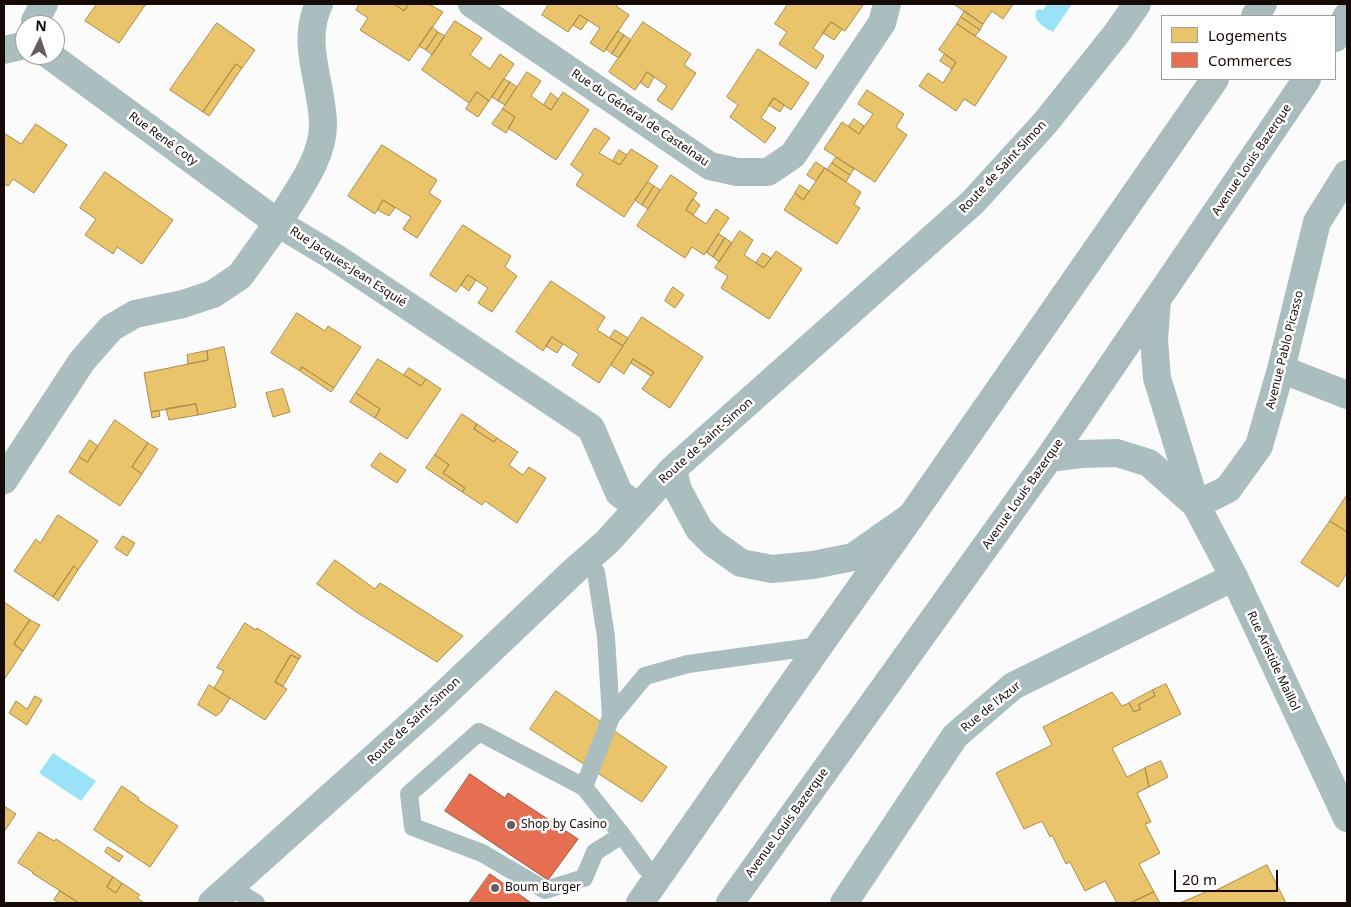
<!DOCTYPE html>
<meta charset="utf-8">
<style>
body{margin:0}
#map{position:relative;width:1351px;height:907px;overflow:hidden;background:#fbfbfb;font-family:"Noto Sans",sans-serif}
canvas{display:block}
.frame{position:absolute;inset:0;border:5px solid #160a06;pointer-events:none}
.legend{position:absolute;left:1161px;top:15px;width:175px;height:65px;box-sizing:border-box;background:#fff;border:1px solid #a29d9b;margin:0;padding:6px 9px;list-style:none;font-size:15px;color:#160a06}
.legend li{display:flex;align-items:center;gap:10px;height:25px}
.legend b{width:25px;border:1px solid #a29d9b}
.north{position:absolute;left:15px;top:15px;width:50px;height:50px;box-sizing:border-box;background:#fff;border:1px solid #a29d9b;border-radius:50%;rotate:4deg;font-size:14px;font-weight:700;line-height:20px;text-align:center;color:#160a06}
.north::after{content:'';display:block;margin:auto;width:18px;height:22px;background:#665e5c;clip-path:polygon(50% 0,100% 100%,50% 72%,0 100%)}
.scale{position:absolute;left:1174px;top:870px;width:104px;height:22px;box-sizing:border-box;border:2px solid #160a06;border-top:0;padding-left:6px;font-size:15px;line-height:18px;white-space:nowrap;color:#160a06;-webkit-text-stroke:4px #fff;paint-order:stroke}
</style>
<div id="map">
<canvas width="1351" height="907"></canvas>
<div class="frame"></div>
<ul class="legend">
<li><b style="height:14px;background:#e9c46a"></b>Logements</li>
<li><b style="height:14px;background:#e76f51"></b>Commerces</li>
</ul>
<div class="north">N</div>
<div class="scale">20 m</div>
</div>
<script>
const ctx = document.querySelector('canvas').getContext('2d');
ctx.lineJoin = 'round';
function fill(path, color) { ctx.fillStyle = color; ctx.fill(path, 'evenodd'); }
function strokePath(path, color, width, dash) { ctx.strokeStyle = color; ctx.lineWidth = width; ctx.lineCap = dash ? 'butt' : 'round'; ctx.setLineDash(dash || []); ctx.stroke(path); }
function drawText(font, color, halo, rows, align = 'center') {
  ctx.font = font + ' "Noto Sans",sans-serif'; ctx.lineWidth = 5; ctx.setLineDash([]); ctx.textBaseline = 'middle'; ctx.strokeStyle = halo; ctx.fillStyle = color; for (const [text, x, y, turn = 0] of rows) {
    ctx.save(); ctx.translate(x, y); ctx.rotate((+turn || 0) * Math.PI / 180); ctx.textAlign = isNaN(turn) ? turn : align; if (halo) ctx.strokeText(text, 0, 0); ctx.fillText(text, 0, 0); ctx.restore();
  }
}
fill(new Path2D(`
 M1047 4H1072L1053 32C1044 27 1033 22 1036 11L1039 9 1043 10Z
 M53 753 96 781 81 801 39 773Z`), '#9ae2f7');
const homes = new Path2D(`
 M97 4H146L119 43 85 21Z
 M360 4H394L404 11 409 4H429L443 12 409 61 360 30 368 18 356 10Z
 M398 4H409L404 11 397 6Z
 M549 4H618L616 6 629 15 604 52 590 43 600 28 580 15 568 32 542 15Z
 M788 4H862L863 5 845 31 831 22 813 48 824 56 816 69 779 44 787 32 775 24Z
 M954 4H1013L1003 19 992 11 983 24Z
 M965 11 983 24 980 30 961 17Z
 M580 15 588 20 581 30 573 25Z
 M961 17 980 30 975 36 957 24Z
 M455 21 482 38 470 55 490 69 500 54 514 64 489 101 477 92 469 103 422 70Z
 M643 22 691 54 684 65 696 73 672 110 657 100 667 86 647 72 635 90 609 72Z
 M831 22 842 29 834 40 823 33Z
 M217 23 255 50 242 68 236 64 203 112 170 90Z
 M957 24 1007 57 975 106 964 99 956 111 919 86 928 73 943 83 956 62 939 50Z
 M432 27 438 32 426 50 419 46Z
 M618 31 624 35 612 54 606 49Z
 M438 32 445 36 432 55 426 50Z
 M624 35 631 40 619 58 612 54Z
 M758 49 809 83 791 110 774 98 761 118 776 128 765 143 730 117 738 105 727 97Z
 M945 54 956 62 952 69 940 61Z
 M236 64 242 68 209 116 203 112Z
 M527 72 541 81 531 96 551 110 563 92 589 110 556 160 508 128 515 117 503 109Z
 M647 72 654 77 648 88 641 83Z
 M504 79 510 82 498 101 492 97Z
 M510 82 517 87 505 105 498 101Z
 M867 90 904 114 896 127 907 135 875 182 824 149 842 122 859 134 873 114 858 104Z
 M477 92 489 101 478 117 466 109Z
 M551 93 558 99 551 110 544 105Z
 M774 98 784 105 780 112 769 105Z
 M503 109 515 117 506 133 492 124Z
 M854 119 864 126 859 134 849 126Z
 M36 124 67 145 34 193 13 179 8 186 4 184V133L21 144Z
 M595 128 610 138 599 153 620 165 631 149 658 166 624 217 576 185 583 174 571 165Z
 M382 145 437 180 429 193 441 201 417 238 403 229 411 217 383 200 375 214 348 196Z
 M619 150 627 155 620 165 613 161Z
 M836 157 854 169 850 175 832 163Z
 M816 162 825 168 816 181 807 175Z
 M832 163 850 175 846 182 827 170Z
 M825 168 861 192 854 204 860 208 837 244 784 210 795 193 803 200Z
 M105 172 173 220 142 264 117 247 113 254 85 235 96 219 80 208Z
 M671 175 697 193 686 210 706 224 716 209 729 218 704 255 692 247 685 258 637 226Z
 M648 182 654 186 642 205 635 200Z
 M800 185 809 191 803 200 795 193Z
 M654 186 660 190 648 209 642 205Z
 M693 199 700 205 693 215 686 210Z
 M383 200 395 208 389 216 378 210Z
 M463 225 511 256 505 267 517 276 492 312 478 303 488 288 468 275 456 292 430 275Z
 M740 231 753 240 744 255 764 268 776 251 802 269 769 319 721 288 728 276 715 268Z
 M719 234 725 238 713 257 707 253Z
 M725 238 732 243 719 262 713 257Z
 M763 253 771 258 764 268 756 263Z
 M468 275 476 280 469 291 461 285Z
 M551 281 605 317 597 330 623 346 599 383 572 365 579 354 563 344 552 337 543 351 516 332Z
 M673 287 684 295 675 308 665 301Z
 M297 313 325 331 328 326 361 347 334 388 302 367 300 371 271 353Z
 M642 317 703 357 670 408 642 389 654 372 633 359 624 374 611 365Z
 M615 330 628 338 623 346 610 338Z
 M552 337 563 344 557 353 546 346Z
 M224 347 236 407 198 415 196 404 151 412 144 373 208 360 207 351Z
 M207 351 208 360 188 364 187 355Z
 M378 359 421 386 426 379 441 389 407 439 375 418 380 409 356 393Z
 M633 359 654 372 651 376 631 363Z
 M302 367 334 388 331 392 300 371Z
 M409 368 426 379 421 386 404 375Z
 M283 389 290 412 273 417 266 393Z
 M356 393 380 409 375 418 350 402Z
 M196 404 198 415 169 420 166 409Z
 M159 411 160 416 152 418 151 412Z
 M462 414 477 424 474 429 494 442 497 438 518 452 509 465 523 475 529 467 546 478 517 523 485 501 482 505 462 492 465 488 443 473 449 465 435 455Z
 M115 420 148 443 132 467 142 474 120 506 69 472 79 457 87 462Z
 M477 424 497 438 494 442 474 429Z
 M90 440 98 446 87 462 79 457Z
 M148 443 158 449 142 474 132 467Z
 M380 453 406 470 397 483 371 466Z
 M435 455 449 465 443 473 465 488 462 492 426 468Z
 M1347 495V532L1330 521Z
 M58 515 98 541 78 570 74 566 53 597 14 571 36 539 40 543Z
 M1330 521 1347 532V573L1338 587 1301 563Z
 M123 536 135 543 127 556 115 548Z
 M335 560 375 589 380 583 463 636 437 662 358 613 317 584Z
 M74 566 78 570 58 601 53 597Z
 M4 602 30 620 14 644 23 651 4 680Z
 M30 620 40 625 23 651 14 644Z
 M245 623 256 630 257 628 301 656 299 659 291 655 275 682 287 689 265 720 214 688 224 671 217 668Z
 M291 655 299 659 283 686 275 682Z
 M1166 684 1181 714 1112 748 1127 777 1145 768 1149 787 1137 793 1151 822 1145 824 1160 853 1139 864 1154 892 1130 903H1117L1105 881 1085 891 1070 862 1066 864 1052 835 1050 837 1042 821 1024 829 996 773 1052 745 1043 727 1112 692 1122 706 1129 703 1134 712 1141 709 1138 705 1155 696 1153 690Z
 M209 685 230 698 221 712 216 716 198 705Z
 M1153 690 1155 696 1138 705 1141 709 1134 712 1129 703Z
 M556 691 667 767 642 802 530 729Z
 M35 696 42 700 27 725 9 713 16 701 27 709Z
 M1161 761 1168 777 1149 787 1145 768Z
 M122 786 139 798 138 800 178 826 150 867 94 830Z
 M4 806 16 814 4 832Z
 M39 832 54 841 56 839 113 877 107 887 116 893 122 883 140 895 137 898 144 903H79L32 873 33 872 18 863Z
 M108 847 123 856 119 862 105 852Z
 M1267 865 1286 903H1180L1210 890 1212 892Z
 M113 877 122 883 116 893 107 887Z
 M60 891 79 903H60L54 900Z
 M1154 892 1160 903H1130Z`);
fill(homes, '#e9c46a');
strokePath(homes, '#aa8c4c', 1);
const shops = new Path2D(`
 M470 774 505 798 508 793 578 839 548 880 445 811Z
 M490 874 530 902 529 903H469Z`);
fill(shops, '#e76f51');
strokePath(shops, '#a8513a', 1);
strokePath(new Path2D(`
 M585 560 596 572 606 637 611 717
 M584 787 479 732 409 794 413 827 482 853 545 890 584 878 595 852 622 835
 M658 876 646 868 622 835 584 787 611 717 645 676 688 664 819 646
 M231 887 256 903`), '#abbebf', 18);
strokePath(new Path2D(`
 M472 4 710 166 737 172H768L793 155 882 23 887 4
 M35 25V21L44 4
 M4 50 25 45
 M49 55 278 223C295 194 323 160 323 125 323 85 300 44 319 4
 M1157 301 1154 340 1157 378 1196 505 1234 577 1347 818
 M1281 369 1347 395
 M1049 458 1081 454 1117 453 1149 463 1195 504
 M673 469 678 490 699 529 713 543 741 563 772 569 813 565 853 557 910 517
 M4 480 82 361 111 328 135 314 183 304 213 294 240 276 278 223 336 258 591 428 619 493 638 507
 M1196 505 1228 489 1259 446 1281 369 1317 222 1347 174
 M212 903 434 704 574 571 607 542 673 469 973 202 1045 123 1117 33 1137 4
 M844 903 955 736 1013 686 1234 577`), '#abbebf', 28);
strokePath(new Path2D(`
 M1255 16 1263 4
 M1335 38 1347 16
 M640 903 819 646 912 515 1215 79
 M730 903 1049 458 1307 79`), '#aabbbe', 28);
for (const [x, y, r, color] of [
 [511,825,5,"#665e5c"],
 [495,888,5,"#665e5c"]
]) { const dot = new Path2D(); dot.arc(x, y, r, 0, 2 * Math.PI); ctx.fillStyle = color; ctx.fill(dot); strokePath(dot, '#fff', 2); }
drawText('12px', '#160a06', '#fff', [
 ["Rue du Général de Castelnau",640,118,34],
 ["Rue René Coty",163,139,36],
 ["Avenue Louis Bazerque",1252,160,-56],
 ["Route de Saint-Simon",1003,167,-47],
 ["Rue Jacques-Jean Esquié",348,267,33],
 ["Avenue Pablo Picasso",1285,350,-76],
 ["Route de Saint-Simon",706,441,-42],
 ["Avenue Louis Bazerque",1023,494,-55],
 ["Rue Aristide Maillol",1273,661,65],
 ["Rue de l'Azur",991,707,-39],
 ["Route de Saint-Simon",414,721,-43],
 ["Avenue Louis Bazerque",787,823,-54]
]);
drawText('12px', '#160a06', '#fff', [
 ["Shop by Casino",521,825],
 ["Boum Burger",505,888]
], 'left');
</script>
